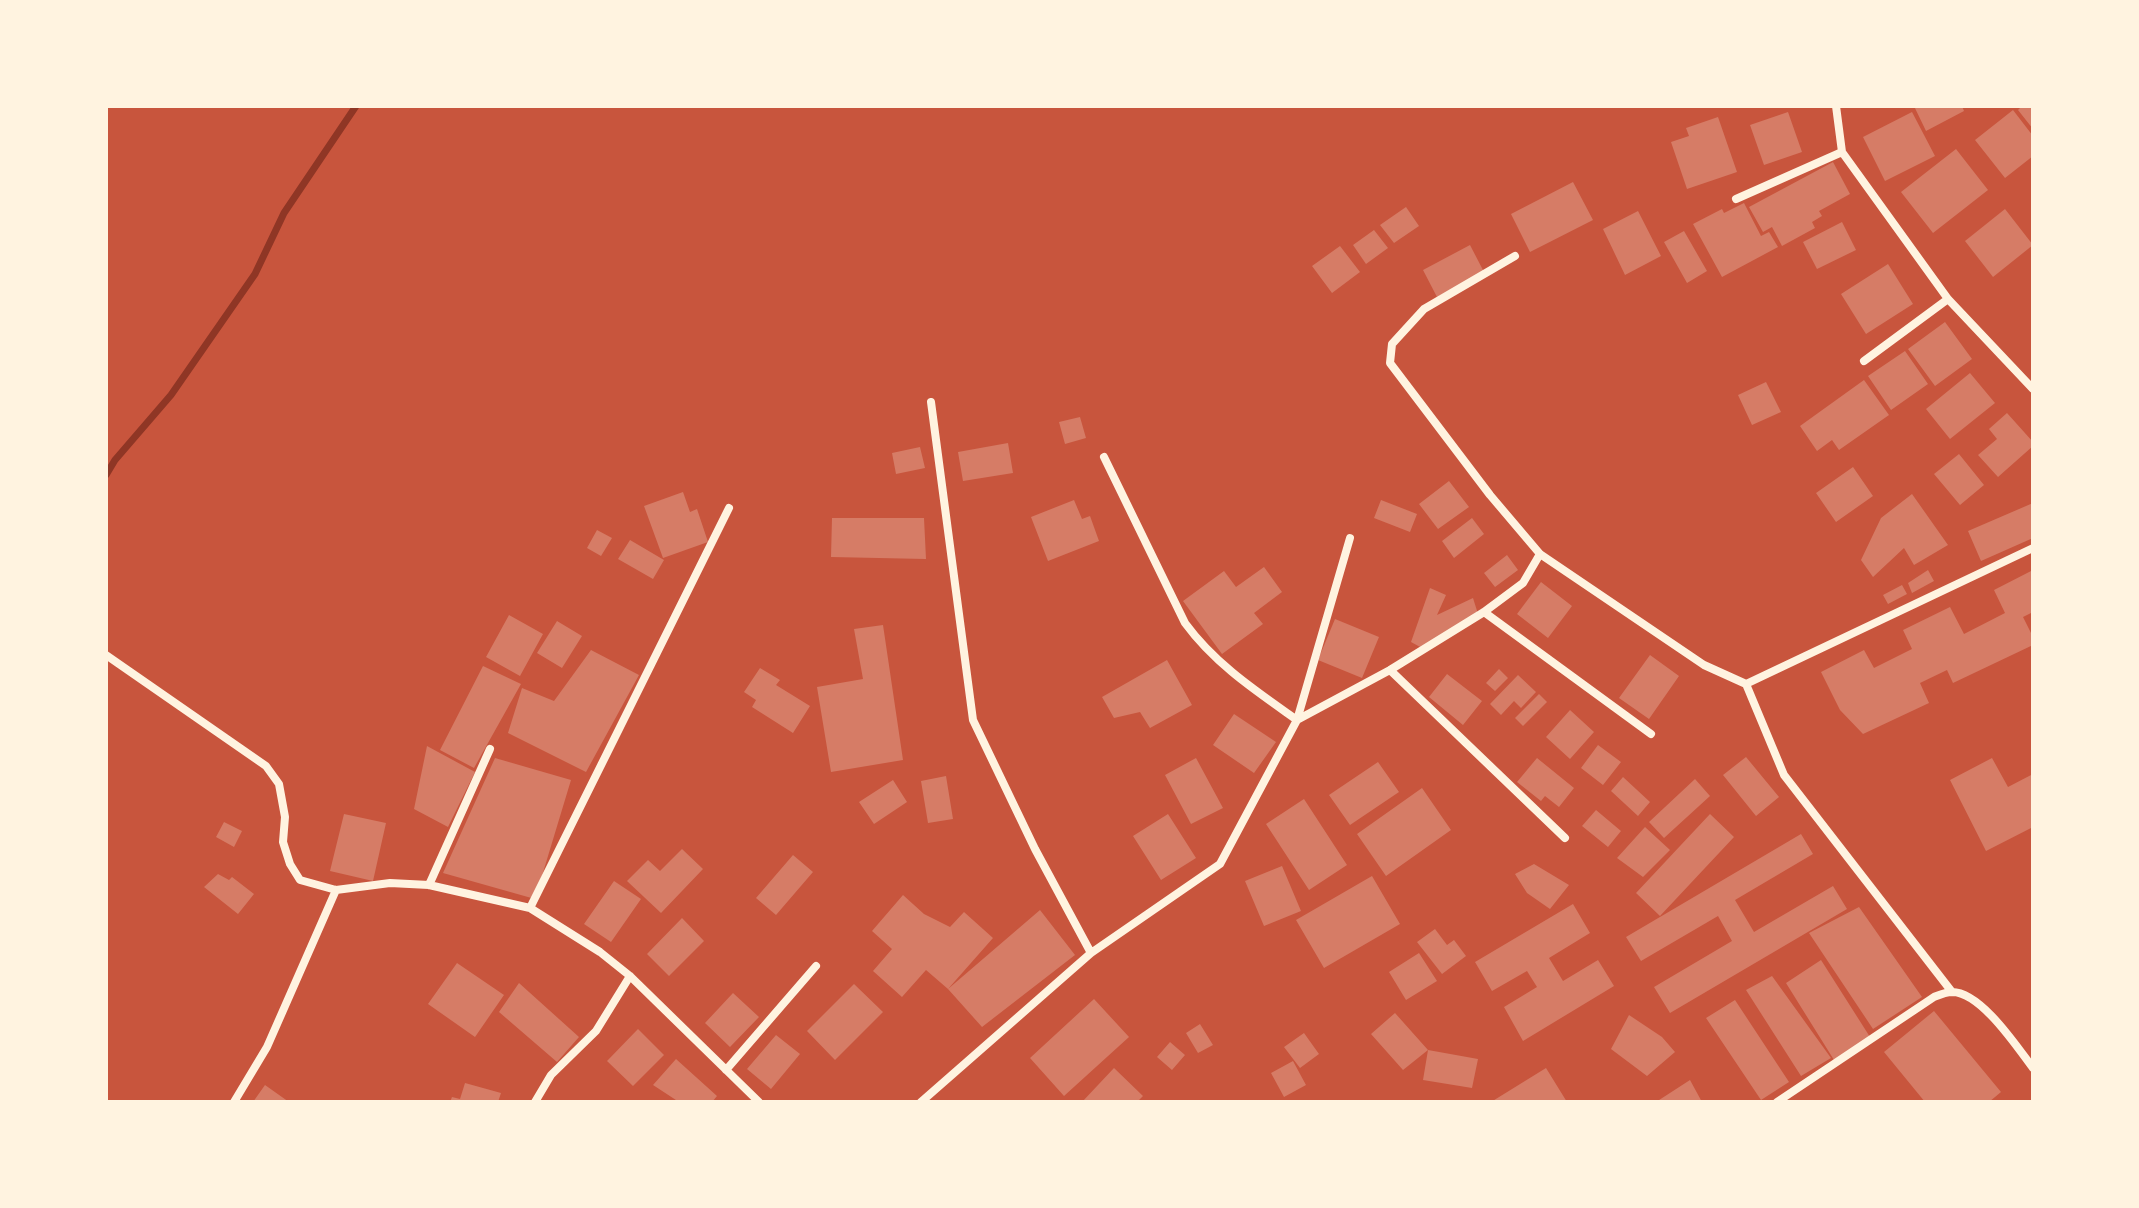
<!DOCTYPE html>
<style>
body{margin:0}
#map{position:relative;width:2139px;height:1208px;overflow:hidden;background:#c8553d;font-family:Barlow,sans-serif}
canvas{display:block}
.frame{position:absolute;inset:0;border:108px solid #fff3e0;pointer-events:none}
</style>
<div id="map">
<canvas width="2139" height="1208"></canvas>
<div class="frame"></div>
</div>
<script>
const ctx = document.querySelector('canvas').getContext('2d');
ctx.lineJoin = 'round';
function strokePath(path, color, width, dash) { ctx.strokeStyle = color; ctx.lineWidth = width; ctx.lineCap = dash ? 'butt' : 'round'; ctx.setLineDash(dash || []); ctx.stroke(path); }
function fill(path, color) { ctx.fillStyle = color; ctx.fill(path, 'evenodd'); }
strokePath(new Path2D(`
 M106 475 115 460 171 395 255 274 284 213 356 106`), '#8f3625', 7);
fill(new Path2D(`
 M1914 106H1962L1964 111 1926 131Z
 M2022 106H2033V129L2018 110Z
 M2013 110 2033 136V156L2005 178 1975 140Z
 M1788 112 1802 152 1764 165 1750 125Z
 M1912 112 1935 156 1885 181 1863 137Z
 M1718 117 1737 172 1687 189 1671 142 1689 136 1686 128Z
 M1956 149 1988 190 1933 233 1901 192Z
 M1833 162 1850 194 1819 211 1822 216 1812 222 1815 228 1782 246 1772 227 1763 232 1749 207Z
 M1573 182 1593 220 1530 252 1511 214Z
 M1744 203 1761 236 1769 232 1778 247 1722 277 1693 224 1722 209 1724 213Z
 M1406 207 1419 226 1394 243 1380 225Z
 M2005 209 2033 245 1993 277 1965 241Z
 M1638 211 1661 256 1625 275 1603 229Z
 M1842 222 1856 250 1817 269 1803 242Z
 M1374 230 1388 248 1366 264 1353 245Z
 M1684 231 1707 271 1687 283 1664 242Z
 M1470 245 1484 272 1437 297 1423 270Z
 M1340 246 1360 272 1332 293 1312 266Z
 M1888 264 1913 304 1866 334 1841 294Z
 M1945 322 1972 359 1935 386 1908 349Z
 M1905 351 1928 384 1891 410 1868 376Z
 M1970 373 1995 403 1950 439 1926 409Z
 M1864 380 1889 415 1839 450 1832 440 1817 451 1800 426Z
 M1766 382 1781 412 1752 425 1738 395Z
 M2007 413 2033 442V446L1998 477 1978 455 1997 439 1989 429Z
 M1080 417 1086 438 1065 444 1059 422Z
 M1008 443 1013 473 963 481 958 452Z
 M920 447 925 468 896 474 892 453Z
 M1959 454 1984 485 1960 505 1934 474Z
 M1853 467 1873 496 1836 522 1816 493Z
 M1449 481 1469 507 1438 529 1419 504Z
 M683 492 690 512 697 509 708 542 663 558 644 506Z
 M1912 494 1948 545 1914 565 1904 548 1873 577 1861 560 1881 518Z
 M1074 500 1082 519 1090 516 1099 541 1048 561 1031 517Z
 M1381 500 1417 514 1410 532 1374 518Z
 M2033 503V538L1981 561 1968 531Z
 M832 518H924L926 559 831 557Z
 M1472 518 1484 534 1454 558 1442 541Z
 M597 530 612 538 601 556 587 548Z
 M630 540 664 560 653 579 618 559Z
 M1507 555 1518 570 1495 587 1484 573Z
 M1264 567 1282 592 1254 613 1263 624 1222 654 1183 601 1224 571 1236 587Z
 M1928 570 1934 581 1912 593 1908 583Z
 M2033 570V612L2023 617 2033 637V645L1953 683 1947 670 1920 683 1929 703 1863 734 1840 710 1821 672 1864 650 1874 668 1912 649 1903 630 1950 607 1964 634 2005 613 1994 590Z
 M1541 582 1572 606 1548 638 1517 614Z
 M1902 585 1907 594 1888 604 1883 595Z
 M1430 588 1446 595 1437 615 1473 598 1478 614 1422 648 1411 642Z
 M509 615 543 634 520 676 486 657Z
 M1335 619 1379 637 1362 678 1318 660Z
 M557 621 582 636 562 668 537 653Z
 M883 625 903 760 831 772 817 687 863 679 854 629Z
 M591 650 639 675 586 772 508 733 522 688 554 701Z
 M1650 655 1679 676 1649 719 1619 698Z
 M1167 660 1192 705 1150 728 1140 712 1114 718 1102 697Z
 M483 666 521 684 474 768 440 750Z
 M760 668 780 680 776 685 810 706 793 733 752 707 756 700 744 692Z
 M1499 669 1508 678 1495 691 1486 683Z
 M1447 674 1482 701 1463 725 1429 697Z
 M1518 675 1536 692 1521 708 1514 701 1501 715 1490 704Z
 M1539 694 1547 702 1523 726 1515 718Z
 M1570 710 1594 732 1570 759 1546 737Z
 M1234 714 1276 742 1254 773 1213 745Z
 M1598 745 1621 762 1603 785 1581 768Z
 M427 746 475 772 448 827 414 809Z
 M1746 757 1779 797 1756 816 1723 775Z
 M495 758 571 780 535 899 443 873Z
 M1196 758 1223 808 1191 824 1165 775Z
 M1537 758 1574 788 1559 807 1545 796 1541 801 1517 782Z
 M1992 758 2008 787 2033 774V827L1986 851 1950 780Z
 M1378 762 1399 792 1350 825 1329 795Z
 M946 776 953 819 928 823 921 781Z
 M1623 777 1650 802 1638 816 1611 791Z
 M1695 779 1710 796 1664 838 1649 822Z
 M893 780 907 802 874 824 859 802Z
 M1422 788 1451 830 1386 876 1357 834Z
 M1304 799 1347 865 1309 890 1266 824Z
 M1596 810 1621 831 1608 847 1582 826Z
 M344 814 386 823 373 881 330 871Z
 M1168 814 1196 858 1161 880 1133 836Z
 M1710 814 1734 837 1660 916 1636 893Z
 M224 822 242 831 234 847 216 837Z
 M1645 827 1670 850 1643 877 1617 858Z
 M1801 834 1813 854 1735 900 1754 932 1833 886 1847 909 1670 1013 1654 987 1732 941 1718 916 1641 961 1626 937Z
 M682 849 703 869 661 913 627 881 648 860 660 871Z
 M793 855 813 872 776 915 756 898Z
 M1534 864 1569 885 1550 909 1527 893 1515 874Z
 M1282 866 1301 911 1264 926 1245 881Z
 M218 874 229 880 232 877 254 894 238 914 204 887Z
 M1372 876 1400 924 1324 968 1296 920Z
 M614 881 641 899 611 942 584 924Z
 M903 895 924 914 950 927 964 912 993 938 948 989 1040 910 1075 955 982 1027 948 989 926 970 902 997 873 971 892 949 872 931Z
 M1573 904 1590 933 1549 958 1563 981 1598 960 1614 986 1523 1041 1504 1007 1537 987 1527 971 1492 991 1475 962Z
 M1859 907 1922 997 1873 1029 1809 933Z
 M682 918 704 941 669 976 647 954Z
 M1435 929 1447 945 1454 940 1466 956 1442 974 1417 942Z
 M1419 953 1437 981 1406 1000 1389 972Z
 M1821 960 1870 1037 1834 1060 1786 983Z
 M457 963 504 995 475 1037 428 1004Z
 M1772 976 1831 1058 1801 1076 1746 990Z
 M519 983 579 1037 557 1062 499 1012Z
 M854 984 883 1012 835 1060 807 1031Z
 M733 993 759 1017 730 1047 705 1023Z
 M1094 999 1129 1037 1064 1096 1030 1058Z
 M1735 1000 1789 1082 1761 1100 1706 1018Z
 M1934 1011 2001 1092 1989 1102H1925L1884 1052Z
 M1395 1013 1428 1050 1403 1070 1371 1034Z
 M1629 1015 1662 1037 1675 1052 1647 1076 1611 1049Z
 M1200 1024 1213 1045 1198 1053 1186 1033Z
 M638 1029 664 1055 633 1086 607 1061Z
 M1304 1033 1319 1054 1300 1068 1284 1047Z
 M776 1035 800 1054 771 1089 747 1069Z
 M1170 1042 1185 1055 1172 1070 1157 1057Z
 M1428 1050 1478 1059 1472 1088 1423 1080Z
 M676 1059 717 1096 712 1102H679L653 1085Z
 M1293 1061 1306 1085 1284 1097 1271 1073Z
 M1114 1068 1143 1096 1137 1102H1082Z
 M1546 1068 1567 1102H1491Z
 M1690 1080 1702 1102H1656Z
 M465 1083 501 1093 498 1102H450L452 1097 460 1099Z
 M265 1085 289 1102H253Z`), '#d67c66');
strokePath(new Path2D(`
 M1836 106 1842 152 1948 299 2033 389
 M1736 199 1842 152
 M1515 256 1424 309 1392 344 1390 363 1490 495 1540 554 1704 665 1746 684 1784 775 1952 992
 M1864 361 1948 299
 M931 402 973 720 1035 849 1091 953
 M1104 457 1185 623C1215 664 1256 691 1297 720L1350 538
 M1484 612 1651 734
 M106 655 266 766 279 784 285 817 283 842 290 864 300 880 336 890 390 883 429 885 530 908 600 952 630 976 759 1102
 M1390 670 1565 838
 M1746 684 2033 548
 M429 885 490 749
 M530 908 729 508
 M726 1070 816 966
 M234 1102 267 1047 336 890
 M535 1102 551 1075 596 1031 630 976
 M921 1102 1091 953 1220 864 1297 720 1390 670 1484 612 1523 583 1540 554
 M1777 1102 1934 997C1939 995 1946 992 1952 992 1981 992 2017 1047 2033 1068`), '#fff3e0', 8);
</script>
